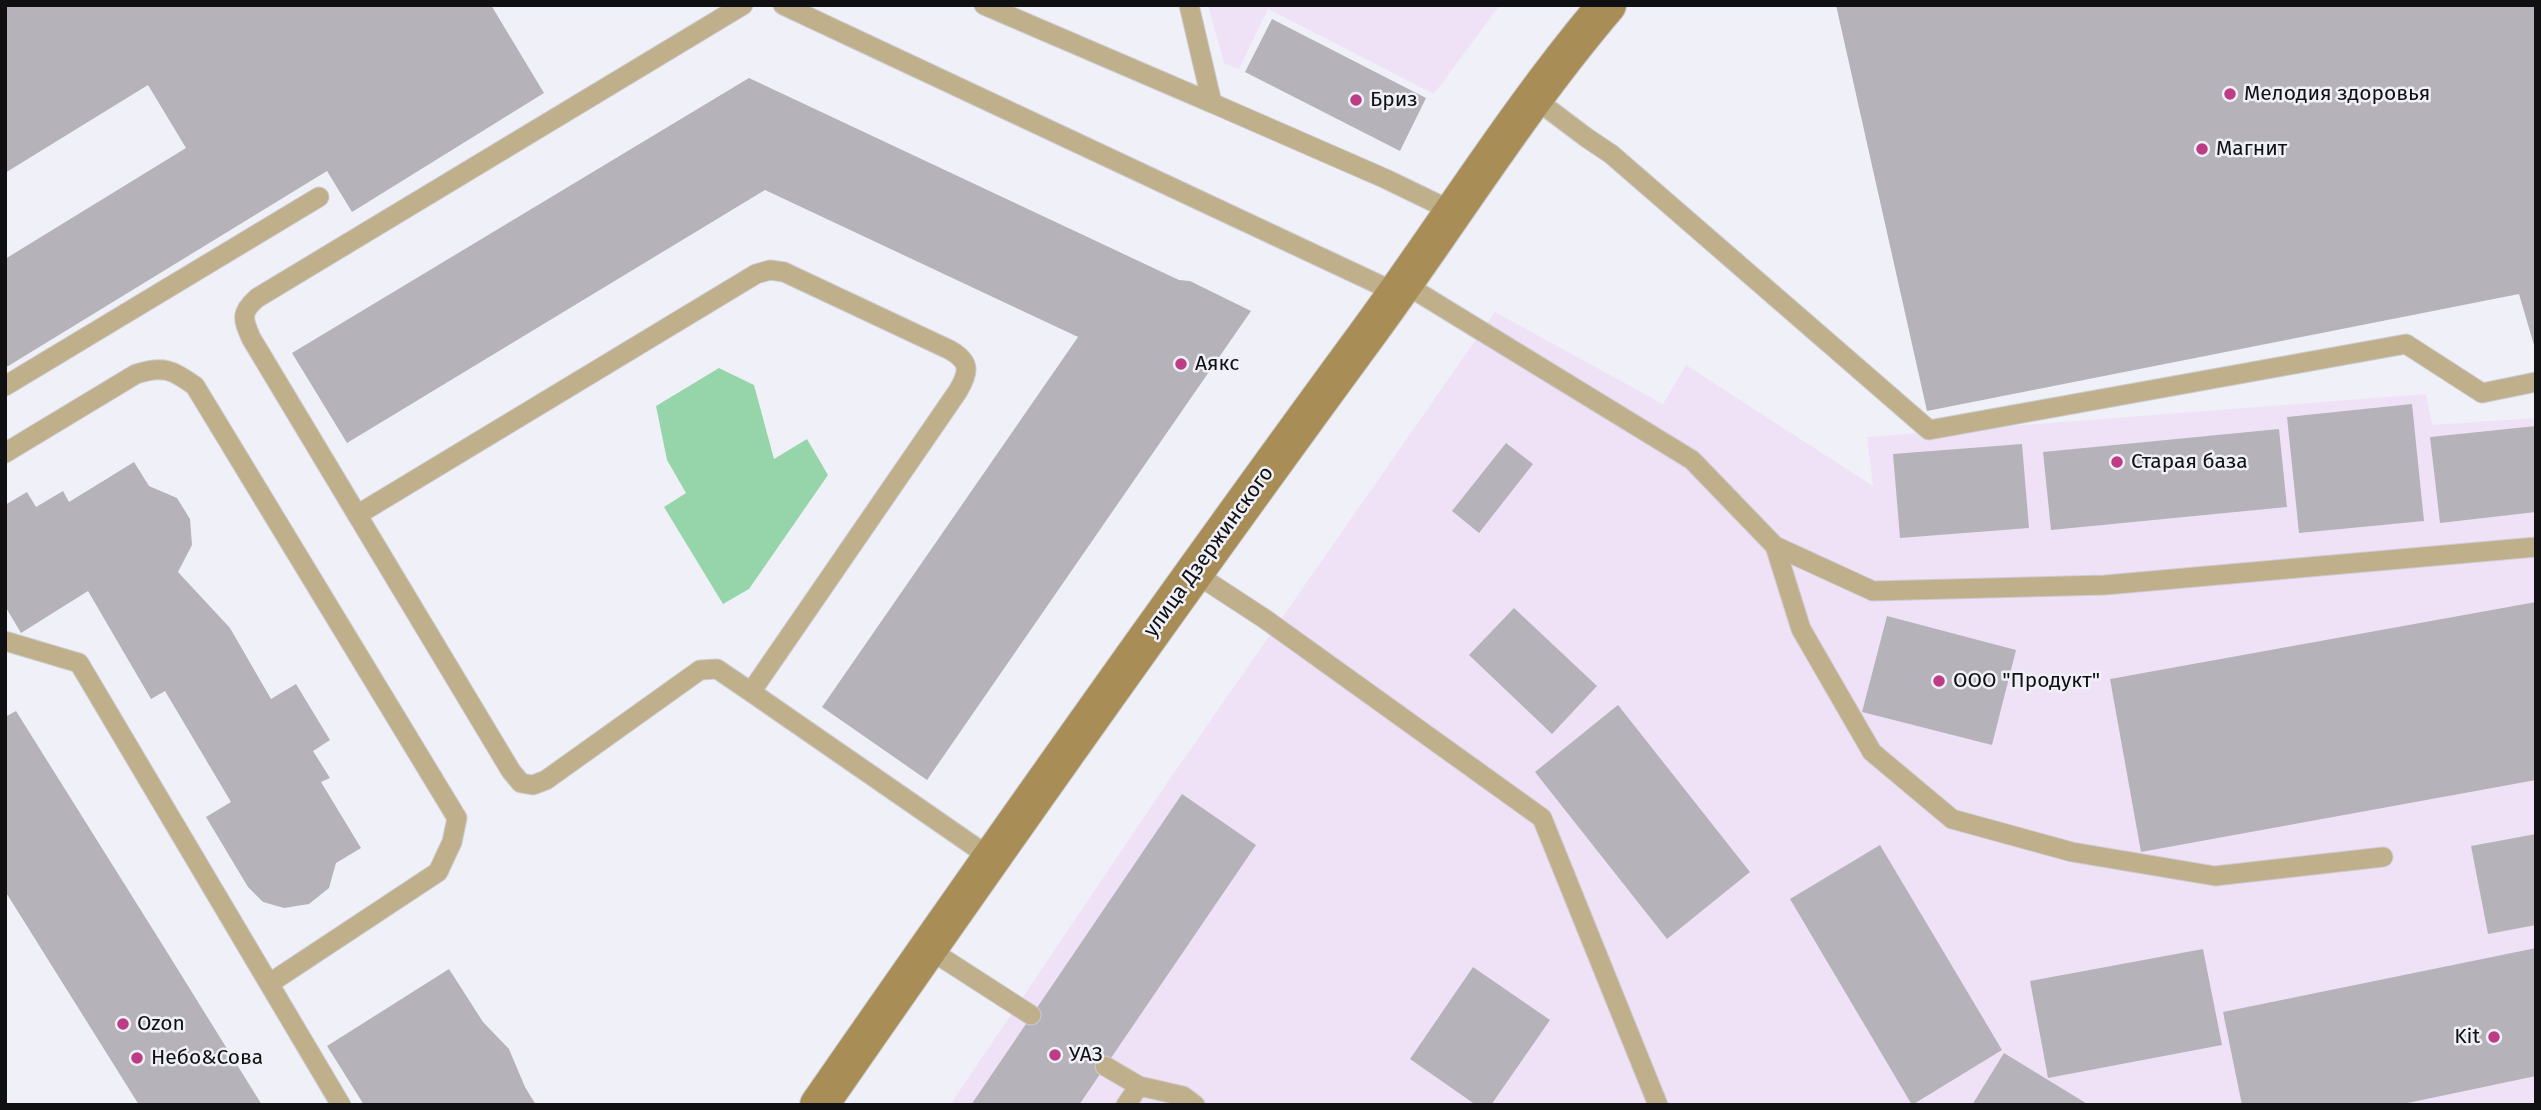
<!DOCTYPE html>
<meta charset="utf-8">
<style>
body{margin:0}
#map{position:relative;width:2541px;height:1110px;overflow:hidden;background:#f0f1f8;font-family:"Fira Sans",sans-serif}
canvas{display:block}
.frame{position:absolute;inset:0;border:7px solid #101012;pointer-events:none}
</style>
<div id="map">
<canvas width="2541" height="1110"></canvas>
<div class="frame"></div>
</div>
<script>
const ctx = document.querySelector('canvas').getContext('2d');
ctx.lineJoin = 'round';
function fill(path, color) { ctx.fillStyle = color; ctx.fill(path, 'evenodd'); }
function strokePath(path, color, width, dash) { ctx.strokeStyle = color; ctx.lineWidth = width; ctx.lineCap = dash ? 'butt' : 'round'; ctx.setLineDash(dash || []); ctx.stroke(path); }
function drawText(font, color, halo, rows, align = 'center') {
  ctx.font = font + ' "Fira Sans",sans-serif'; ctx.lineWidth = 5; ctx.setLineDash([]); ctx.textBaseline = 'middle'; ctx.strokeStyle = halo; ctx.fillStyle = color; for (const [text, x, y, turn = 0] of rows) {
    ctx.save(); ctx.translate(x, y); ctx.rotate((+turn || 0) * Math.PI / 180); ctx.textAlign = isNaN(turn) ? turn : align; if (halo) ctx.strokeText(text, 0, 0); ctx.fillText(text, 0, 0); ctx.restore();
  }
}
fill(new Path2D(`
 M1208 5H1500L1434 94 1268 9 1239 69 1224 63Z
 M1495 312 1663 404 1686 365 1873 486 1867 437 2426 394 2432 425 2536 418V1105H950L1169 780Z`), '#efe2f6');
fill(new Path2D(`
 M719 368 754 385 774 459 807 439 828 475 749 589 723 604 664 507 686 493 667 460 656 406Z`), '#96d5aa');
fill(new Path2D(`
 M5 5H491L544 93 352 212 327 171 5 368V259L186 148 148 85 5 173Z
 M1836 5H2536V352L2519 294 1927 411Z
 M1272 19 1426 98 1400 151 1245 72Z
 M749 78 1179 280 1190 281 1251 311 927 780 822 707 1078 337 765 190 347 443 292 353Z
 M2412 404 2424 521 2299 533 2287 417Z
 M2536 426V512L2440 523 2430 437Z
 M2279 429 2287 507 2051 530 2043 452Z
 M1506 443 1533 464 1479 533 1452 511Z
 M2022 444 2029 528 1900 538 1893 454Z
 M134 462 149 486 177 498 190 519 192 545 178 572 230 628 271 699 296 684 330 740 313 751 330 778 321 782 361 848 336 863 329 888 309 904 284 908 263 902 248 887 206 817 231 802 165 691 151 699 88 591 21 633 5 606V505L27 492 36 507 63 491 69 502Z
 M2536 602V780L2141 852 2110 679Z
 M1514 608 1597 686 1552 734 1469 655Z
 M1887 616 2016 650 1992 745 1862 712Z
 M1618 705 1750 872 1667 939 1535 772Z
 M16 711 162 944 262 1105H139L5 891V717Z
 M1182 794 1256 845 1079 1105H971Z
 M2536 834V925L2488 934 2471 846Z
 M1880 845 2002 1050 1912 1105 1790 899Z
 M2536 948V1076L2398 1105H2242L2223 1012Z
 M2203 949 2222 1045 2048 1078 2030 981Z
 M1473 967 1550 1020 1491 1105H1476L1410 1059Z
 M449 969 483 1022 509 1049 525 1087 536 1105H364L327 1046Z
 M2004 1053 2089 1105H1972Z`), '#b5b3b9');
const service = new Path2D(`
 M743 5 257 298C240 313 243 319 251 338L511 771 521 783 533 785 546 780 700 670 717 669 751 692
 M783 5 1397 293
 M984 5 1212 103
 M1189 5 1212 103 1386 179 1452 211
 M1534 98 1587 138 1611 154 1929 430 2406 344 2482 393 2536 382
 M1403 283 1692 460 1775 546 1873 591 2105 585 2536 547
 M5 386 319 197
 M5 453 136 374C163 365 173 370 195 386L457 818 452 842 438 872 270 983
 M357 515 756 274 770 270 784 272 950 350C971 362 969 372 958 391L751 692 991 858
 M1775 546 1801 629 1872 752 1952 819 2072 852 2215 876 2383 857
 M1193 572 1265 619 1542 818 1658 1105
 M5 641 79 663 341 1105
 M927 948 1031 1015
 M1105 1066 1139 1086 1126 1105
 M1139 1086 1183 1096 1195 1105`);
const secondary = new Path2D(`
 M819 1105C1000 844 1183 585 1371 329 1450 221 1520 107 1607 5`);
strokePath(service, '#cccdd3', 21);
strokePath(secondary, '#cccdd3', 40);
strokePath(service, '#c0af8b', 19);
strokePath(secondary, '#a88d57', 38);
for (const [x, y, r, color] of [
 [2230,94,7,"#bd3c86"],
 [1356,100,7,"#bd3c86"],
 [2202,149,7,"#bd3c86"],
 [1181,364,7,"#bd3c86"],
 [2117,462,7,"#bd3c86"],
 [1939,681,7,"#bd3c86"],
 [123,1024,7,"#bd3c86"],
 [2494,1037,7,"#bd3c86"],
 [1055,1055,7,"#bd3c86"],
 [137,1058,7,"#bd3c86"]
]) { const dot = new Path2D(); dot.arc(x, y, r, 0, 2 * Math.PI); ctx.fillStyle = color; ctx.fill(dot); strokePath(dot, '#f0f1f8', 2.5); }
drawText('21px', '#101012', '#f0f1f8', [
 ["Мелодия здоровья",2244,94],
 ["Бриз",1370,100],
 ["Магнит",2216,149],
 ["Аякс",1195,364],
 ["Старая база",2131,462],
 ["ООО \"Продукт\"",1953,681],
 ["Ozon",137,1024],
 ["Kit",2480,1037,"right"],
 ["УАЗ",1069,1055],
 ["Небо&Сова",151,1058]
], 'left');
drawText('21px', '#101012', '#f0f1f8', [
 ["улица Дзержинского",1209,552,-54]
]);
</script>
